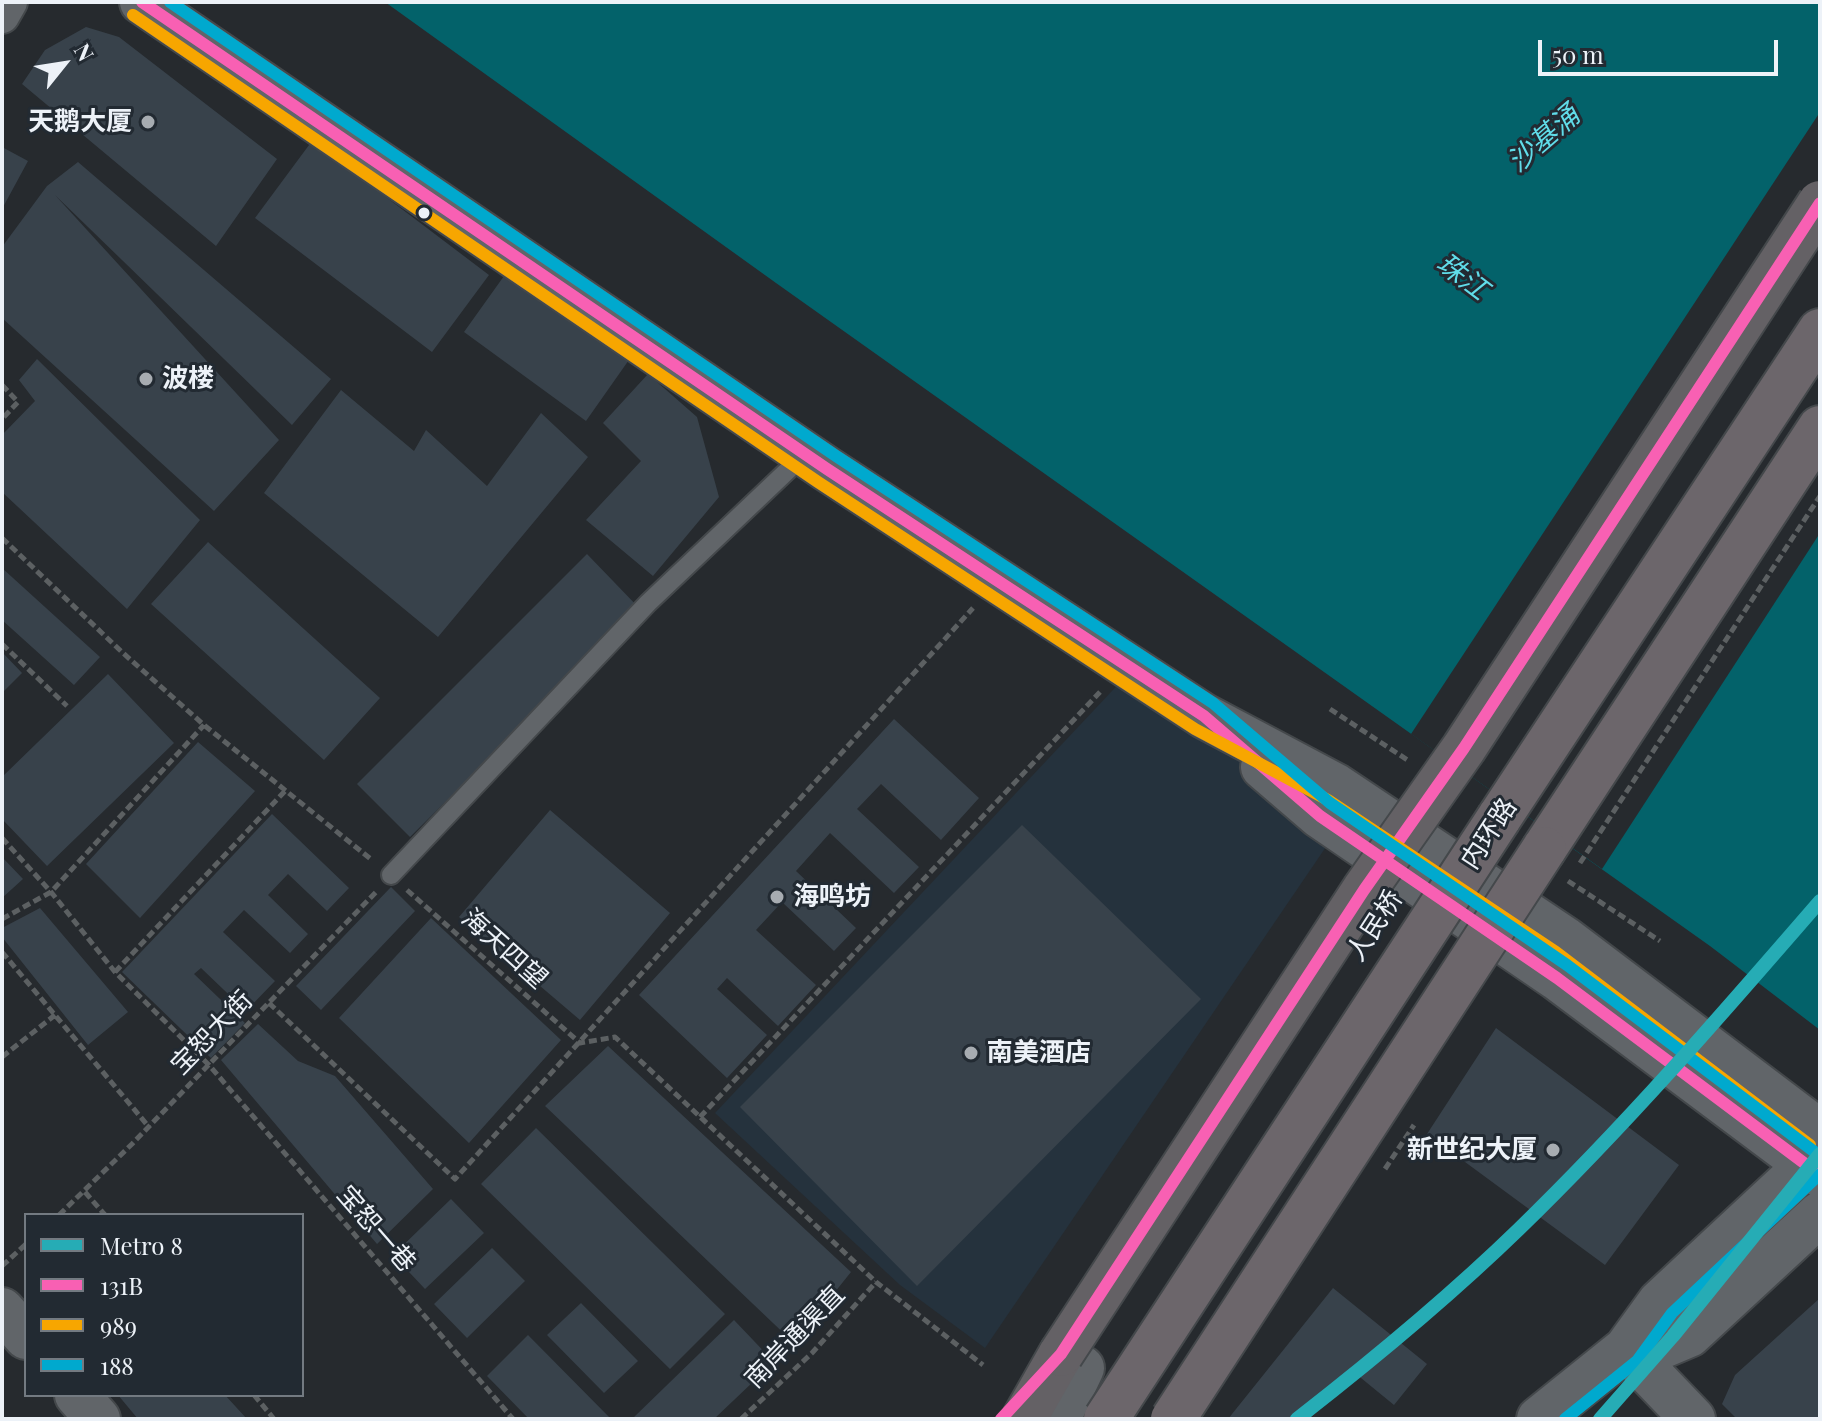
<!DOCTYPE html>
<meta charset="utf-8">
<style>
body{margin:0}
#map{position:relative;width:1822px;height:1421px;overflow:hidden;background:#262a2e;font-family:"Playfair Display",serif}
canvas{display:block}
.frame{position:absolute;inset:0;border:4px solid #edf2f8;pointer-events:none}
.legend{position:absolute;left:24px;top:1213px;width:280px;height:184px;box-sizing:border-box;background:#222a32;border:2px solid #737a81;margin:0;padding:10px 14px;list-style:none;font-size:24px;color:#edf2f8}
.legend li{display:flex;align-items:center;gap:16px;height:40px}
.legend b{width:40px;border:2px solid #737a81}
.north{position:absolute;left:24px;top:24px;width:80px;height:80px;-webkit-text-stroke:6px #222a32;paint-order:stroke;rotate:60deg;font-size:22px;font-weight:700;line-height:32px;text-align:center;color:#edf2f8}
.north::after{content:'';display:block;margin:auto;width:28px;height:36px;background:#edf2f8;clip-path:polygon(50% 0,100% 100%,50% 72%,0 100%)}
.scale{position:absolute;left:1538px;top:40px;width:240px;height:36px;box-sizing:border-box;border:4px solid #edf2f8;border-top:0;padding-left:10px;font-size:24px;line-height:28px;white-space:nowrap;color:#edf2f8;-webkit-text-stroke:6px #222a32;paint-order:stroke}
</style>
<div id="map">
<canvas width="1822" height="1421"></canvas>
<div class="frame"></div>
<ul class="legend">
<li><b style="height:10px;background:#26acb5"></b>Metro 8</li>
<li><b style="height:10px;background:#f860b3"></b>131B</li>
<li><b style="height:10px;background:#f7a600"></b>989</li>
<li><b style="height:10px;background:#00a9ce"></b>188</li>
</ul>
<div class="north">N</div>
<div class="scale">50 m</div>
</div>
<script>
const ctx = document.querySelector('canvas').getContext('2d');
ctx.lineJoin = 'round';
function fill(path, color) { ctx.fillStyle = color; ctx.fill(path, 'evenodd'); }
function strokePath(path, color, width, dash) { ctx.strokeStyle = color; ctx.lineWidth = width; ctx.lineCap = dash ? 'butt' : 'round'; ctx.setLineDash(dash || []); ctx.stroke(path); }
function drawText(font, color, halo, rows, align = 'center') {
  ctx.font = font + ' "Playfair Display","Noto Sans SC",serif'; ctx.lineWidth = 6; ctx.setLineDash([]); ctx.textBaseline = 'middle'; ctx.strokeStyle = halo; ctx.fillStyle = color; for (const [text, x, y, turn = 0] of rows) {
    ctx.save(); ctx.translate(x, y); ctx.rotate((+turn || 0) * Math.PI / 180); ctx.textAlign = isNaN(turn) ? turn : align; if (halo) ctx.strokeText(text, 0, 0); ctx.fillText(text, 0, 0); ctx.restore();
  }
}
fill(new Path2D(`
 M1127 675 1197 723 1330 841 985 1348 900 1285 715 1113Z`), '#25323d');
fill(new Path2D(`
 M385 2H1820V1030L1710 946 776 283Z`), '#03626a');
fill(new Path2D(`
 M1820 112V533L1602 869 1411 734Z`), '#262a2e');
fill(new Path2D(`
 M86 27 119 37 277 159 216 246 22 84 45 50Z
 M312 141 489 275 432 352 255 218Z
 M2 147 28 161 2 209Z
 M78 162 331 379 292 425 55 195 279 440 214 511 2 318V247L47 186Z
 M509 269 631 357 586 421 464 332Z
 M37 359 200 520 127 609 2 492V435L35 401 19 380Z
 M648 374 697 417 719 497 653 576 586 520 641 461 603 423Z
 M341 390 414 451 426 430 487 486 541 413 588 457 438 637 264 493Z
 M208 542 380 698 324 760 151 604Z
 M587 554 640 609 410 837 357 784Z
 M2 568 100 657 74 685 2 620Z
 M2 652 22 673 2 693Z
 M108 674 174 743 47 866 2 819V777Z
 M894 719 979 798 941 840 881 784 857 809 919 867 894 893 830 833 796 871 856 928 834 951 782 902 756 930 816 985 778 1026 727 978 717 989 767 1035 727 1078 639 995Z
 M198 742 255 791 140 918 86 864Z
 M550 810 670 913 580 1020 459 917Z
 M272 814 349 888 327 911 288 874 268 895 308 934 290 953 244 910 223 932 275 981 246 1011 201 968 194 974 245 1023 211 1058 122 972Z
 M1022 825 1201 999 917 1286 740 1107Z
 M2 857 23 879 2 898Z
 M391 887 415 911 321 1010 296 986Z
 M40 908 128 1012 88 1045 2 937V928Z
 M431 918 561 1040 469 1143 339 1018Z
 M258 1024 298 1061 335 1076 433 1189 377 1244 221 1060Z
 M1496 1028 1679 1165 1605 1265 1427 1134Z
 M608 1046 851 1272 794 1343 545 1106Z
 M536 1128 725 1314 670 1369 481 1184Z
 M451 1199 484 1233 425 1289 393 1255Z
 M492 1248 525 1281 467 1338 434 1304Z
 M1333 1288 1427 1364 1394 1405 1350 1369 1310 1419H1228Z
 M1820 1298V1419H1737L1722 1404 1735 1375Z
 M581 1303 638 1361 604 1393 547 1335Z
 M734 1320 774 1362 714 1419H632Z
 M528 1335 611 1419H529L487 1376Z
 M118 1395H225L247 1419H138Z`), '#38424b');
const lane = new Path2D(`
 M391 875 648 603 806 453`);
const street = new Path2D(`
 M2 16 10 2`);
const secondary = new Path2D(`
 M142 2 827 469 1204 716 1336 786 1565 939 1820 1132
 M1263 767 1320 816 1557 978 1820 1175
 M2 1310 26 1337
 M1626 1349 1663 1346 1689 1335 1820 1214
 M1626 1349 1693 1419
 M77 1395 98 1419
 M1058 1419 1082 1368
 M1539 1419 1626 1349 1660 1302 1807 1165 1820 1161`);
const primary = new Path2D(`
 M1024 1419 1061 1354`);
const highway = new Path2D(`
 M1499 818 1820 331
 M1544 849 1820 428`);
strokePath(lane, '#44484b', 22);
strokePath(street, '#44484b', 38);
strokePath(secondary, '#44484b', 48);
strokePath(primary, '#44484b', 48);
strokePath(highway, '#44484b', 48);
strokePath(new Path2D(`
 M2 385 18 402 2 419
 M2 538 123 653 204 725 372 860
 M2 644 67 706
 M1330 709 1409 761
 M2 838 51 892 115 972 209 1065 513 1419
 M1568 881 1660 941
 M407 890 580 1043 615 1037 876 1282 983 1365
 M2 919 51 892 204 725
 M2 952 149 1127
 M115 972 285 791
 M269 1003 455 1179 973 608
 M2 1057 55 1015
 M700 1117 1100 692
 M85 1192 105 1215
 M59 1215 132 1144 377 891
 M2 1266 26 1244
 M254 1395 274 1419
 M741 1419 812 1353 876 1282`), '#5c6062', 5, [8, 4]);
strokePath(lane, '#616569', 18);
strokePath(street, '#616569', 34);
strokePath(secondary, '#616569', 44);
strokePath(primary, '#646165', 44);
strokePath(highway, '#6c666b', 44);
const primaryBridge = new Path2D(`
 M1061 1354 1364 890 1464 748 1820 203`);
const highwayBridge = new Path2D(`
 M1106 1419 1499 818
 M1173 1419 1544 849`);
strokePath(primaryBridge, '#44484b', 48, []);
strokePath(highwayBridge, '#44484b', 48, []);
strokePath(new Path2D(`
 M1580 863 1820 496
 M1385 1169 1414 1125`), '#5c6062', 5, [8, 4]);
strokePath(primaryBridge, '#646165', 44);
strokePath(highwayBridge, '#6c666b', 44);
strokePath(new Path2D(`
 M142 2 827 469 1204 716 1320 816 1557 978 1820 1175
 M1001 1419 1061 1354 1364 890 1464 748 1820 203`), '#f860b3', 12);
strokePath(new Path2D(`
 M133 15 818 482 1195 729 1328 800 1556 952 1810 1145`), '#f7a600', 12);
strokePath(new Path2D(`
 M170 2 836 456 1213 703 1330 803 1567 965 1820 1156
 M1565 1419 1637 1361 1672 1313 1820 1174`), '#00a9ce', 12);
strokePath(new Path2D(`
 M1297 1419C1374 1359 1449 1297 1519 1229 1626 1125 1723 1013 1820 901
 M1600 1419 1673 1336 1820 1154`), '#26acb5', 14);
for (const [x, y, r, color] of [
 [148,122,8,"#a7acb1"],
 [424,213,7,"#edf2f8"],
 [146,379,8,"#a7acb1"],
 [777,897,8,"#a7acb1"],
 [971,1053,8,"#a7acb1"],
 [1553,1150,8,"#a7acb1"]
]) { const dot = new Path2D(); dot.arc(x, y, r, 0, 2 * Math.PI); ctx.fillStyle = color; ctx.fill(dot); strokePath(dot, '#222a32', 3); }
drawText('bold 26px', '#edf2f8', '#222a32', [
 ["天鹅大厦",132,122,"right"],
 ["波楼",162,379],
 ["海鸣坊",793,897],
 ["南美酒店",987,1053],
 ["新世纪大厦",1537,1150,"right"]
], 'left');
drawText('26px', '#edf2f8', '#222a32', [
 ["内环路",1489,834,-57],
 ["人民桥",1375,926,-57],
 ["海天四望",504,949,42],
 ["宝恕大街",212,1033,-46],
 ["宝恕一巷",376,1229,49],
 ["南岸通渠直",795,1337,-46]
]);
drawText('italic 28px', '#60dce9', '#222a32', [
 ["沙基涌",1544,139,-41],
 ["珠江",1462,277,37]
]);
</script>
